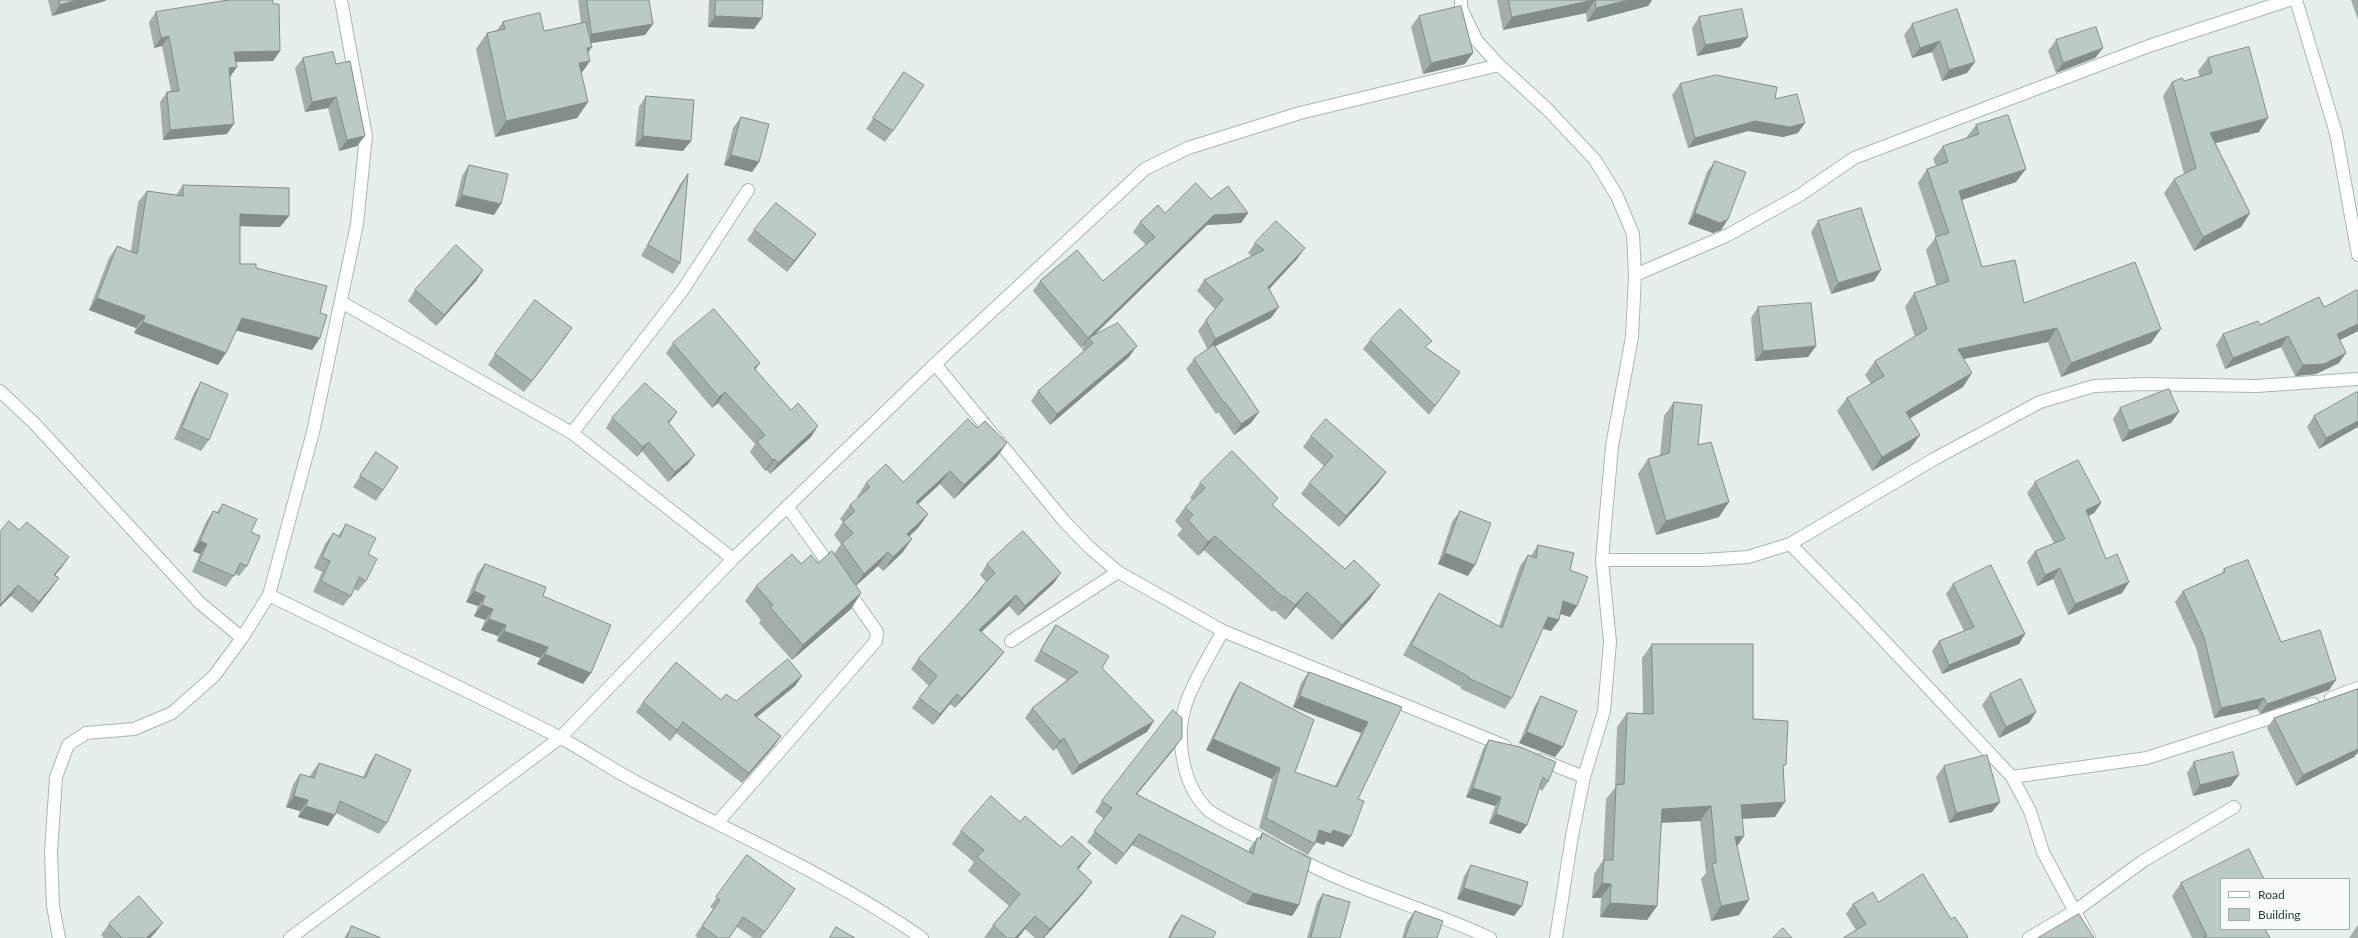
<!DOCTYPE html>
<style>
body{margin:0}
#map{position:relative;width:2358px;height:938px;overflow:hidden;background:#e6efeb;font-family:Lato,sans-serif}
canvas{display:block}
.legend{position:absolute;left:2220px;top:878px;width:130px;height:52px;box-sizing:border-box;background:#f7fbf9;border:1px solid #a3b1ad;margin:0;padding:5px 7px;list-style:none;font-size:12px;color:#24423a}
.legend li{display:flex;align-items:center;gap:8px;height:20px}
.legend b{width:20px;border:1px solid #a3b1ad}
</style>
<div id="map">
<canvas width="2358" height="938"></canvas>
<ul class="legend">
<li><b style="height:5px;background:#fff"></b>Road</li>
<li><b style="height:11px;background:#bbcac4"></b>Building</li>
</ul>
</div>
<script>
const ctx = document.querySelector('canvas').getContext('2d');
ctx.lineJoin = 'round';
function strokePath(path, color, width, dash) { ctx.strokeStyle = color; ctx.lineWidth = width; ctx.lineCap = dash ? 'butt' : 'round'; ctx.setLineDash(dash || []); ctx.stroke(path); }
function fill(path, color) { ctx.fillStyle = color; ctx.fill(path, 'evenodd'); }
const minor = new Path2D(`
 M1461 0V8L1477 41 1499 65 1547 109 1595 160 1617 196 1633 234 1635 275 1632 337 1612 446 1602 560 1610 642 1604 711 1584 777 1572 836 1556 938
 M2296 0 2336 133 2358 255
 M1635 275 1728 235 1800 195 1854 158 2149 46 2289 0
 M341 302 572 433 733 559
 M935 364 1064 521 1089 547 1118 572 1223 631 1505 746
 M0 391 34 423 200 603 242 638
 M572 433 682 291 748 190
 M787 506 834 571
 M1790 544 1859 614 2012 777 2030 811 2043 852 2089 938
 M1602 560H1703L1748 557 1790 544 1936 458 2040 402 2094 386 2143 384 2256 386 2358 379
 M269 595C366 643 463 688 559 737 585 751 610 768 636 782 732 833 833 876 922 938
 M1223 631C1211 653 1197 675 1188 698 1174 732 1181 783 1207 809 1218 819 1258 837 1274 845
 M1011 641 1118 572
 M2331 698 2358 688
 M1541 760 1584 777
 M2012 777 2147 758 2313 704
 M718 822 876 641 877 632 847 589
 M1295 857C1357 891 1426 908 1490 938
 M59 938 53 906 51 852 56 777 68 745 86 733 134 729 172 713 214 676 242 638 269 595 313 432 357 224 366 136 341 0
 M290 938 560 738 733 559 935 364 1145 169 1188 148 1300 113 1499 65
 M2029 938 2075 911 2143 861 2234 807`);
strokePath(minor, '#a8b8b2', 14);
strokePath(minor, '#fff', 12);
fill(new Path2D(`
 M48 0H106L105 1 52 16Z
 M578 0H649L653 24 645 35 591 43 581 73 588 102 577 118 495 137 476 49 487 33 497 30 503 22 544 31 581 23Z
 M709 0H763L754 29 708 27Z
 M1497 0H1652L1648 6 1587 22 1586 13 1503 30Z
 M2351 0H2358V20Z
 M273 4 280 51 273 61 236 62 230 77 227 134 163 140 160 102 167 92 171 91 162 46 154 48 149 22 156 12Z
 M1419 16 1465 64 1423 74 1411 27Z
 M1699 17 1740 47 1697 56 1692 28Z
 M1912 24 1975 62 1967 73 1942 81 1932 52 1912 58 1904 35Z
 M2056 40 2103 48 2095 58 2056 73 2048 51Z
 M333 52 357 146 339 151 328 108 305 112 295 68 303 58Z
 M2208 58 2259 132 2215 143 2250 213 2241 227 2194 251 2164 193 2174 179 2184 174 2163 96 2172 82 2184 81 2200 77 2198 71Z
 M904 72 893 131 885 142 866 129Z
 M1680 84 1775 99 1798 133 1783 137 1748 131 1688 148 1672 95Z
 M646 96 691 141 683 151 635 146 639 107Z
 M741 117 759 162 752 172 724 165 733 128Z
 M1976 125 2016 182 1962 200 1982 267 2024 303 2151 343 2061 377 2048 342 1964 359 1963 387 1910 418 1920 435 1910 449 1872 471 1837 411 1847 398 1871 384 1865 375 1875 361 1915 337 1905 307 1914 293 1936 285 1926 250 1936 237 1918 183 1927 169 1936 166 1933 159 1943 146 1966 138Z
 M1715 161 1728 219 1721 230 1713 233 1688 224 1707 172Z
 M469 165 494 215 455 206 462 176Z
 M688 174 680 263 673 274 641 256 680 184Z
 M183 185 289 216 280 227 240 226V264L256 268 320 313V338L312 350 236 330 218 365 134 333 136 328 89 310 109 258 117 246 131 251 138 202 147 191 176 195Z
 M1211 199 1248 213 1241 223 1207 225 1093 336 1129 357 1050 425 1031 401 1038 391 1084 351 1082 349 1085 344 1081 348 1033 291 1040 281H1103L1146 245 1133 232 1140 222 1165 213Z
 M1818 221 1874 281 1831 294 1811 232Z
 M754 230 816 234 808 245 787 272 747 240Z
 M1255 243 1297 259 1269 289 1271 318 1215 346 1259 412 1251 423 1234 435 1218 412 1216 414 1186 369 1194 359 1208 350 1198 331 1206 320 1215 309 1197 291 1204 280 1251 256 1248 253Z
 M483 270 476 281 436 326 408 301 415 290Z
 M1758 307 1816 346 1808 357 1755 361 1751 318Z
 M2324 307 2358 331 2340 340 2339 363 2316 374 2295 376 2281 347 2225 369 2216 345 2223 334 2260 325Z
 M572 328 524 392 488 365 495 354Z
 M1370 340 1427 348 1460 372 1429 415 1363 349Z
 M673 343 760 363 755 370 811 437 770 474 767 470 765 471 750 452 755 444 718 403 712 408 666 353Z
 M201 382 209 440 201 451 174 439 194 393Z
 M2358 393 2319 449 2307 427 2314 416Z
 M1674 402 1698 445 1719 517 1656 535 1638 474 1648 459 1660 456 1664 416Z
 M2120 408 2171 423 2122 442 2113 419Z
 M612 418 688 464 668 482 642 451 637 457 606 428Z
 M1311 436 1386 472 1378 483 1339 527 1301 494 1309 483 1324 466 1303 447Z
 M376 452 398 467 376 501 353 487Z
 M997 457 954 499 940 484 918 504 928 514 918 528 909 536 912 539 902 553 883 571 878 566 856 586 861 593 851 609 792 660 759 623 761 620 745 601 756 586 801 564 818 563 834 554 841 544 834 535 843 522 840 519 850 505 858 498 857 497 866 483 903 482Z
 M2035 482 2101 503 2094 513 2088 516 2106 559 2129 582 2122 593 2068 615 2053 579 2037 586 2027 562 2035 551 2054 543 2027 493Z
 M1200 483 1273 506 1370 599 1332 640 1296 607 1285 620 1274 610 1272 612 1204 550 1198 556 1177 535 1182 529 1175 521 1185 507 1192 500 1190 498Z
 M223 504 251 532 247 566 239 576 235 574 226 587 192 572 200 554 193 551 206 522 213 511 217 512Z
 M1460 511 1468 576 1438 564 1452 522Z
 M346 524 368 554 366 581 358 591 354 589 351 596 343 606 313 592 322 572 314 568 325 544 333 533 338 536Z
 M19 530 69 557 55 575 59 578 51 589 32 613 11 596Z
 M1538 545 1570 570V617L1560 614 1559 620 1551 631 1543 629 1512 698 1505 709 1461 689V687L1403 655 1432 604 1439 593 1499 626 1520 566 1528 555 1531 556Z
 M485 564 543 596 583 684 537 664 540 658 497 641 498 636 481 630 485 620 474 616 478 606 466 602 477 574Z
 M987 564 1054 583 1018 616 1009 606 981 632 1004 652 996 662 955 708 950 704 933 725 912 708 919 698 929 686 911 669 918 659 974 597H973L981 587 986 582 980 575Z
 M2224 569 2281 642 2329 690 2260 714 2257 709 2214 718 2196 648 2175 602 2183 591 2222 573Z
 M1953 584 2019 644 1942 674 1932 651 1939 641 1964 631 1946 594Z
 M1056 625 1102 668 1147 732 1072 775 1056 748 1053 751 1025 718 1032 708 1067 680 1034 661 1049 635Z
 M1652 644 1753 719 1784 769 1775 817 1742 819 1737 846 1739 915 1711 921 1701 879 1706 873 1700 821 1661 823 1657 906 1647 920 1600 917 1601 898H1592L1594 874 1603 860 1606 799 1615 788 1617 727 1627 713H1643L1642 658Z
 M1309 672 1402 707 1358 799 1343 847 1326 841 1324 845 1316 842 1315 844 1308 855 1259 828 1272 779 1206 750 1233 693 1240 682 1295 772 1335 786 1361 733 1293 707 1301 683Z
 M802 676 795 686 757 717 781 736 774 746 742 783 676 733 670 741 636 712 643 702 721 700 736 701Z
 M2358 689V752L2354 757 2296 786 2267 728 2274 718Z
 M1990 694 2029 723 1999 738 1982 705Z
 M1541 696 1555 757 1519 743 1534 707Z
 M1489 740 1520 747 1548 782 1542 791 1539 788 1527 825 1520 834 1489 823 1495 806 1466 797 1483 749Z
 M1174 749 1137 794 1249 852V849L1257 838 1258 839 1262 833 1299 905 1292 916 1246 904 1132 845 1116 865 1087 842 1104 819 1095 812 1102 801Z
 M376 754 387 823 379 834 336 813 335 815 328 826 298 817 300 811 286 807 293 785 300 774 310 777 311 774 319 763 363 777 369 764Z
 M2194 762 2231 786 2193 796 2187 773Z
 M1944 766 2000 802 1992 812 1949 823 1936 777Z
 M1020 822 1081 866 1078 869 1092 882 1082 895 1044 938H1035L1025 929 1018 938H984L993 925 1009 906 968 871 974 862 952 844 961 831Z
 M747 855 795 889 761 938H753L737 927 729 938H698L695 936 713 909 710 907Z
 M1471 865 1514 916 1457 899 1464 876Z
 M2221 879 2270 938H2192L2172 896 2181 883Z
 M1323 894 1340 938H1307L1317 902Z
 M1878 902 1951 919 1856 930 1846 914 1853 904Z
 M1415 911 1437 938H1402L1407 922Z
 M1182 915 1213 938H1168L1174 925Z
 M109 924 155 933 150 938H104L101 935Z
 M2358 925V938H2349L2357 926Z
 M352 926 381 938H344Z`), '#a1aea9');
fill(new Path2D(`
 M77 0H106L105 1 52 16 60 5Z
 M1594 0H1595L1586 13 1503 30 1512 17Z
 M1629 0H1652L1648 6 1587 22 1596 8Z
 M715 16 762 18 754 29 708 27Z
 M653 24 645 35 584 44 592 34Z
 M169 36 162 46 154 48 161 38Z
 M1748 37 1740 47 1697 56 1705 45Z
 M1940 41 1932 52 1912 58 1920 48Z
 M592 47 581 62 587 48Z
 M2103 48 2095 58 2056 73 2063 63Z
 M280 51 273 61 227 62 234 52Z
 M1473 53 1465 64 1423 74 1431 63Z
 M590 61 579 77V63Z
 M1975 62 1967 73 1942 81 1949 70Z
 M237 67 230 77 229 68Z
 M336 97 328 108 305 112 312 102Z
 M588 102 577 118 495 137 506 121Z
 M2268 118 2259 132 2201 147 2210 133Z
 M1755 121 1805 123 1798 133 1783 137 1748 131 1688 148 1695 138Z
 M234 124 227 134 163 140 170 130Z
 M365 136 357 146 339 151 347 140Z
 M643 136 691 141 683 151 635 146Z
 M731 155 759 162 752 172 724 165Z
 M2026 169 2016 182 1949 204 1959 191Z
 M462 195 501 204 494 215 455 206Z
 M1248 213 1241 223 1207 225 1090 339 1089 338 1085 344 1081 348 1088 338 1214 215Z
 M1695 213 1728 219 1721 230 1713 233 1688 224Z
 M2250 213 2241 227 2194 251 2203 237Z
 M240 214 289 216 280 227 232 226Z
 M816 234 808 245 787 272 794 261Z
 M1305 248 1297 259 1261 298 1268 287Z
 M483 270 476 281 436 326 444 315Z
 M1881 270 1874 281 1831 294 1838 283Z
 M97 298 145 316 136 328 89 310Z
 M1279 307 1271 318 1208 350 1215 339Z
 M242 318 320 338 312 350 234 330Z
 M143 322 226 353 218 365 134 333Z
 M2358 324V331L2330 345 2337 334Z
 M572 328 565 338 524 392 532 381Z
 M2057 328 2048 342 1948 362 1958 349Z
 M2161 329 2151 343 2061 377 2071 363Z
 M2288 336 2281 347 2225 369 2233 358Z
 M1137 346 1129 357 1050 425 1057 414Z
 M1816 346 1808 357 1755 361 1763 351Z
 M2346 353 2339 363 2316 374 2295 376 2303 365Z
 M760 363 752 374 754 368Z
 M1972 373 1963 387 1897 426 1906 412Z
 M725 392 718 403 712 408 719 397Z
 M677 412 670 422 661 431 668 422Z
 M1259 412 1251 423 1234 435 1241 424Z
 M2179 412 2171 423 2122 442 2129 431Z
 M2358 421V427L2319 449 2326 438Z
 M818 426 811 437 770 474 778 463Z
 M1920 435 1910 449 1872 471 1882 457Z
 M649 442 642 451 637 457 643 447Z
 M1007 443 997 457 954 499 964 485Z
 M695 455 688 464 668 482 675 472Z
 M775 459 767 470 765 471 773 460Z
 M950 471 940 484 906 515 916 502Z
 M1386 472 1378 483 1339 527 1346 516Z
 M1729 502 1719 517 1656 535 1666 521Z
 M2101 503 2094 513 2079 521 2086 510Z
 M928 514 918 528 897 548 907 534Z
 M1215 536 1204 550 1198 556 1208 542Z
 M912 539 902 553 883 571 893 557Z
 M200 541 207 544 200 554 193 551Z
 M888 552 878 566 854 587 864 574Z
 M1445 553 1475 565 1468 576 1438 564Z
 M69 557 62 567 47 585 54 575Z
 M2060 568 2053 579 2037 586 2045 575Z
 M1061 573 1054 583 1018 616 1025 606Z
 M59 578 51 589 32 613 39 602Z
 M2129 582 2122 593 2068 615 2075 604Z
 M18 585 11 596 0 607V605Z
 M1380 585 1370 599 1332 640 1342 625Z
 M474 591 485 596 478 606 466 602Z
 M1307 592 1296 607 1285 620 1295 605Z
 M861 593 851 609 792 660 803 645Z
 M1016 595 1009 606 972 641 979 630Z
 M1284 596 1274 610 1272 612 1283 597Z
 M1563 601 1577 606 1570 617 1555 612Z
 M482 605 493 609 485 620 474 616Z
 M1548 617 1559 620 1551 631 1541 628Z
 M489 619 506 625 498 636 481 630Z
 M504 631 548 647 540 658 497 641Z
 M2025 634 2019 644 1942 674 1949 665Z
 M1004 652 996 662 955 708 962 698Z
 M545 654 591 673 583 684 537 664Z
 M802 676 795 686 747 725 754 715Z
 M2336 680 2329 690 2260 714 2267 704Z
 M957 694 950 704 933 725 940 714Z
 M1300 696 1368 722 1361 733 1293 707Z
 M2264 698 2257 709 2214 718 2221 708Z
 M2036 712 2029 723 1999 738 2006 727Z
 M1154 721 1147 732 1072 775 1079 765Z
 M683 722 676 733 670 741 677 730Z
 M1527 732 1563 747 1555 757 1519 743Z
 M781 736 774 746 742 783 749 773Z
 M1064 738 1056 748 1053 751 1060 741Z
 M1182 738 1174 749 1129 804 1136 794Z
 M1213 739 1280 768 1272 779 1206 750Z
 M2358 741V752L2354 757 2296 786 2303 775Z
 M2239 775 2231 786 2193 796 2200 785Z
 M1473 788 1501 797 1495 806 1466 797Z
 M294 796 308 800 300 811 286 807Z
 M1785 802 1775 817 1731 819 1741 805Z
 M2000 802 1992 812 1949 823 1956 813Z
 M306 806 335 815 328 826 298 817Z
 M1711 806 1700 821 1652 823 1662 809Z
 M1496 814 1527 825 1520 834 1489 823Z
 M1319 830H1333L1351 836 1343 847 1326 841 1324 845 1311 840Z
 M1139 834 1132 845 1116 865 1124 854Z
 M1744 836 1734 851 1735 837Z
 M1091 853 1081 866 1068 882 1077 868Z
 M1092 882 1082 895 1044 938H1043L1050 929Z
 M1602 883 1611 884 1601 898H1592Z
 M1464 888 1522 906 1514 916 1457 899Z
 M1253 893 1299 905 1292 916 1246 904Z
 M1749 900 1739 915 1711 921 1721 906Z
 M1610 903 1657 906 1647 920 1600 917Z
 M1035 916 1025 929 1018 938H1015Z
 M163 923 155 933 150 938H146Z`), '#838d89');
const building = new Path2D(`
 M59 0H77L60 5Z
 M229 0H273V4H279L280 51 234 52 237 67 229 68 234 124 170 130 167 92 179 91 169 36 161 38 156 12Z
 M587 0H649L653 24 592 34Z
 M716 0H763L762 18 715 16Z
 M1509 0H1594L1512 17Z
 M1596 0H1629L1596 8Z
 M1461 6 1473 53 1431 63 1419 16Z
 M1742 9 1748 37 1705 45 1699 17Z
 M1957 9 1975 62 1949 70 1940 41 1920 48 1912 24Z
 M540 13 544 31 586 22 592 47 587 48 590 61 579 63 588 102 506 121 487 33 505 29 503 22Z
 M2096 27 2103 48 2063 63 2056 40Z
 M2249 47 2268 118 2210 133 2250 213 2203 237 2174 179 2196 168 2172 82 2182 78 2184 81 2212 73 2208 58Z
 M333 52 336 64 350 61 365 136 347 140 336 97 312 102 303 58Z
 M904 72 924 85 893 131 873 118Z
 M1716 75 1777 87 1775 99 1797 94 1805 123 1790 127 1755 121 1695 138 1680 84Z
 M646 96 694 100 691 141 643 136Z
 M2008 115 2026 169 1959 191 1982 267 2015 260 2024 303 2135 262 2161 329 2071 363 2057 328 1958 349 1972 373 1906 412 1920 435 1882 457 1847 398 1884 376 1875 361 1927 329 1914 293 1949 281 1935 237 1949 233 1927 169 1948 162 1943 146 1979 134 1976 125Z
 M741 117 769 124 759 162 731 155Z
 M1715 161 1746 172 1728 219 1720 223 1695 213Z
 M469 165 508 174 501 204 462 195Z
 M688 174 680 263 648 245Z
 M1196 183 1211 199 1228 186 1248 213 1214 215 1088 338 1040 281 1077 250 1103 281 1155 237 1140 222 1158 205 1165 213Z
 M183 185 289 188V216L240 214V264H256V268L327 286 320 313 327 315 320 338 242 318 226 353 143 322 145 316 97 298 117 246 137 254 147 191 183 196Z
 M776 203 816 234 794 261 754 230Z
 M1861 208 1881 270 1838 283 1818 221Z
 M1276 221 1305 248 1268 287 1279 307 1215 339 1206 320 1223 299 1204 280 1264 250 1255 243Z
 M456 245 483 270 444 315 415 290Z
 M2357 290 2358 291V324L2337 334 2346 353 2324 364 2303 365 2288 336 2233 358 2223 334 2258 321 2260 325 2319 297 2324 307Z
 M535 300 572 328 532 381 495 354Z
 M1811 303 1816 346 1763 351 1758 307Z
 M714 309 760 363 754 368 791 410 798 403 818 426 778 463 775 459 773 460 757 442 765 435 725 392 719 397 673 343Z
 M1400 309 1432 341 1425 347 1460 372 1435 406 1370 340Z
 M1118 323 1137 346 1057 414 1038 391 1093 343 1089 338Z
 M1214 345 1259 412 1241 424 1225 402 1224 403 1194 359Z
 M201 382 228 394 209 440 182 428Z
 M645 383 677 412 668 422 695 455 675 472 649 442 643 447 612 418Z
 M2169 389 2179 412 2129 431 2120 408Z
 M2357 392 2358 393V421L2326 438 2314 416Z
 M1674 402 1702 405 1698 445 1711 442 1729 502 1666 521 1648 459 1669 453Z
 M968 419 977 428 985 421 1007 443 964 485 950 471 916 502 928 514 907 534 912 539 893 557 888 552 864 574 842 543 853 533 843 522 855 511 850 505 870 487 866 483 886 464 903 482Z
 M1326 419 1386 472 1346 516 1309 483 1333 456 1311 436Z
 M1232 451 1278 498 1272 505 1345 569 1354 560 1380 585 1342 625 1307 592 1295 605 1284 596 1283 597 1215 536 1208 542 1188 520 1193 515 1185 507 1205 488 1200 483Z
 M376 452 398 467 383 490 360 476Z
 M2078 460 2101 503 2086 510 2106 559 2117 554 2129 582 2075 604 2060 568 2045 575 2035 551 2065 539 2035 482Z
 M223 504 257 519 251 532 260 536 247 566 240 563 234 576 199 561 207 544 200 541 213 511 218 513Z
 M1460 511 1491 523 1475 565 1445 553Z
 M9 521 19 530 27 522 69 557 54 575 59 578 39 602 18 585 0 605V532Z
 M346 524 376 538 368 554 377 559 366 581 359 577 351 596 321 581 330 561 322 557 333 533 340 537Z
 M1023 531 1061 573 1025 606 1016 595 979 630 1004 652 962 698 957 694 940 714 919 698 937 676 918 659 982 588 981 587 995 573 987 564Z
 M1538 545 1574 553 1570 570 1588 577 1577 606 1563 601 1559 620 1548 617 1512 698 1468 678 1469 677 1411 645 1439 593 1502 628 1528 555 1536 558Z
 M832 551 861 593 803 645 770 607 773 605 756 586 792 554 801 564 811 555 818 563Z
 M2248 560 2281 642 2320 630 2336 680 2267 704 2264 698 2221 708 2204 637 2183 591 2225 572 2224 569Z
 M485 564 546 587 543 596 611 625 591 673 545 654 548 647 504 631 506 625 489 619 493 609 482 605 485 596 474 591Z
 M1991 565 2025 634 1949 665 1939 641 1974 627 1953 584Z
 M1056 625 1109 656 1102 668 1154 721 1079 765 1064 738 1060 741 1032 708 1078 672 1041 651Z
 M1652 644H1753V719L1788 721 1786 765H1783L1785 802 1741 805 1744 836 1735 837 1749 900 1721 906 1712 864 1716 863 1711 806 1662 809 1657 906 1610 903 1611 884 1602 883 1604 860H1613L1616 785 1624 784 1627 713 1653 714Z
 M788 659 802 676 754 715 781 736 749 773 683 722 677 730 643 702 676 662 721 700 726 694 736 701Z
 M1309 672 1402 707 1358 799 1364 801 1351 836 1333 830 1331 834 1319 830 1315 844 1266 818 1280 768 1213 739 1240 682 1314 720 1295 772 1337 787 1368 722 1300 696Z
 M2021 679 2036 712 2006 727 1990 694Z
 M2358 689V749L2303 775 2274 718 2343 694Z
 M1541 696 1577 711 1563 747 1527 732Z
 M1173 710 1182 718V738L1136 794 1253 854 1257 838 1261 839 1262 833 1311 859 1299 905 1253 893 1139 834 1124 854 1094 831 1112 808 1102 801Z
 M1489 740 1520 747 1556 762 1548 782 1543 777 1527 825 1496 814 1501 797 1473 788Z
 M2233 752 2239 775 2200 785 2194 762Z
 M376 754 411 770 387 823 340 801 335 815 306 806 308 800 294 796 300 774 314 778 319 763 365 778Z
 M1987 755 2000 802 1956 813 1944 766Z
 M991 796 1020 822 1025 816 1061 847 1072 836 1091 853 1077 868 1092 882 1050 929 1035 916 1015 938H1007L993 925 1020 894 977 857 984 850 961 831Z
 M2249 849 2264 879H2221V929H2265L2270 938H2203L2207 936 2181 883Z
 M747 855 795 889 765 932 743 917 729 938H718L702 926 720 900 716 897Z
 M1471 865 1528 882 1522 906 1464 888Z
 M1923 874 1951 919 1955 917 1968 937 1966 938H1843L1866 924 1853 904 1873 892 1878 902Z
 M1323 894 1350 902 1340 938H1311Z
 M139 896 163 923 146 938H120L121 937 109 924Z
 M1415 911 1443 921 1437 938H1405Z
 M2079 914 2094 938H2038Z
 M1182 915 1216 932 1213 938H1170Z
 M352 926 381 938H347Z
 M836 927 855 938H830Z
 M1783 928 1792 938H1773Z`);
fill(building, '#bbcac4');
strokePath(building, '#838d89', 1);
</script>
